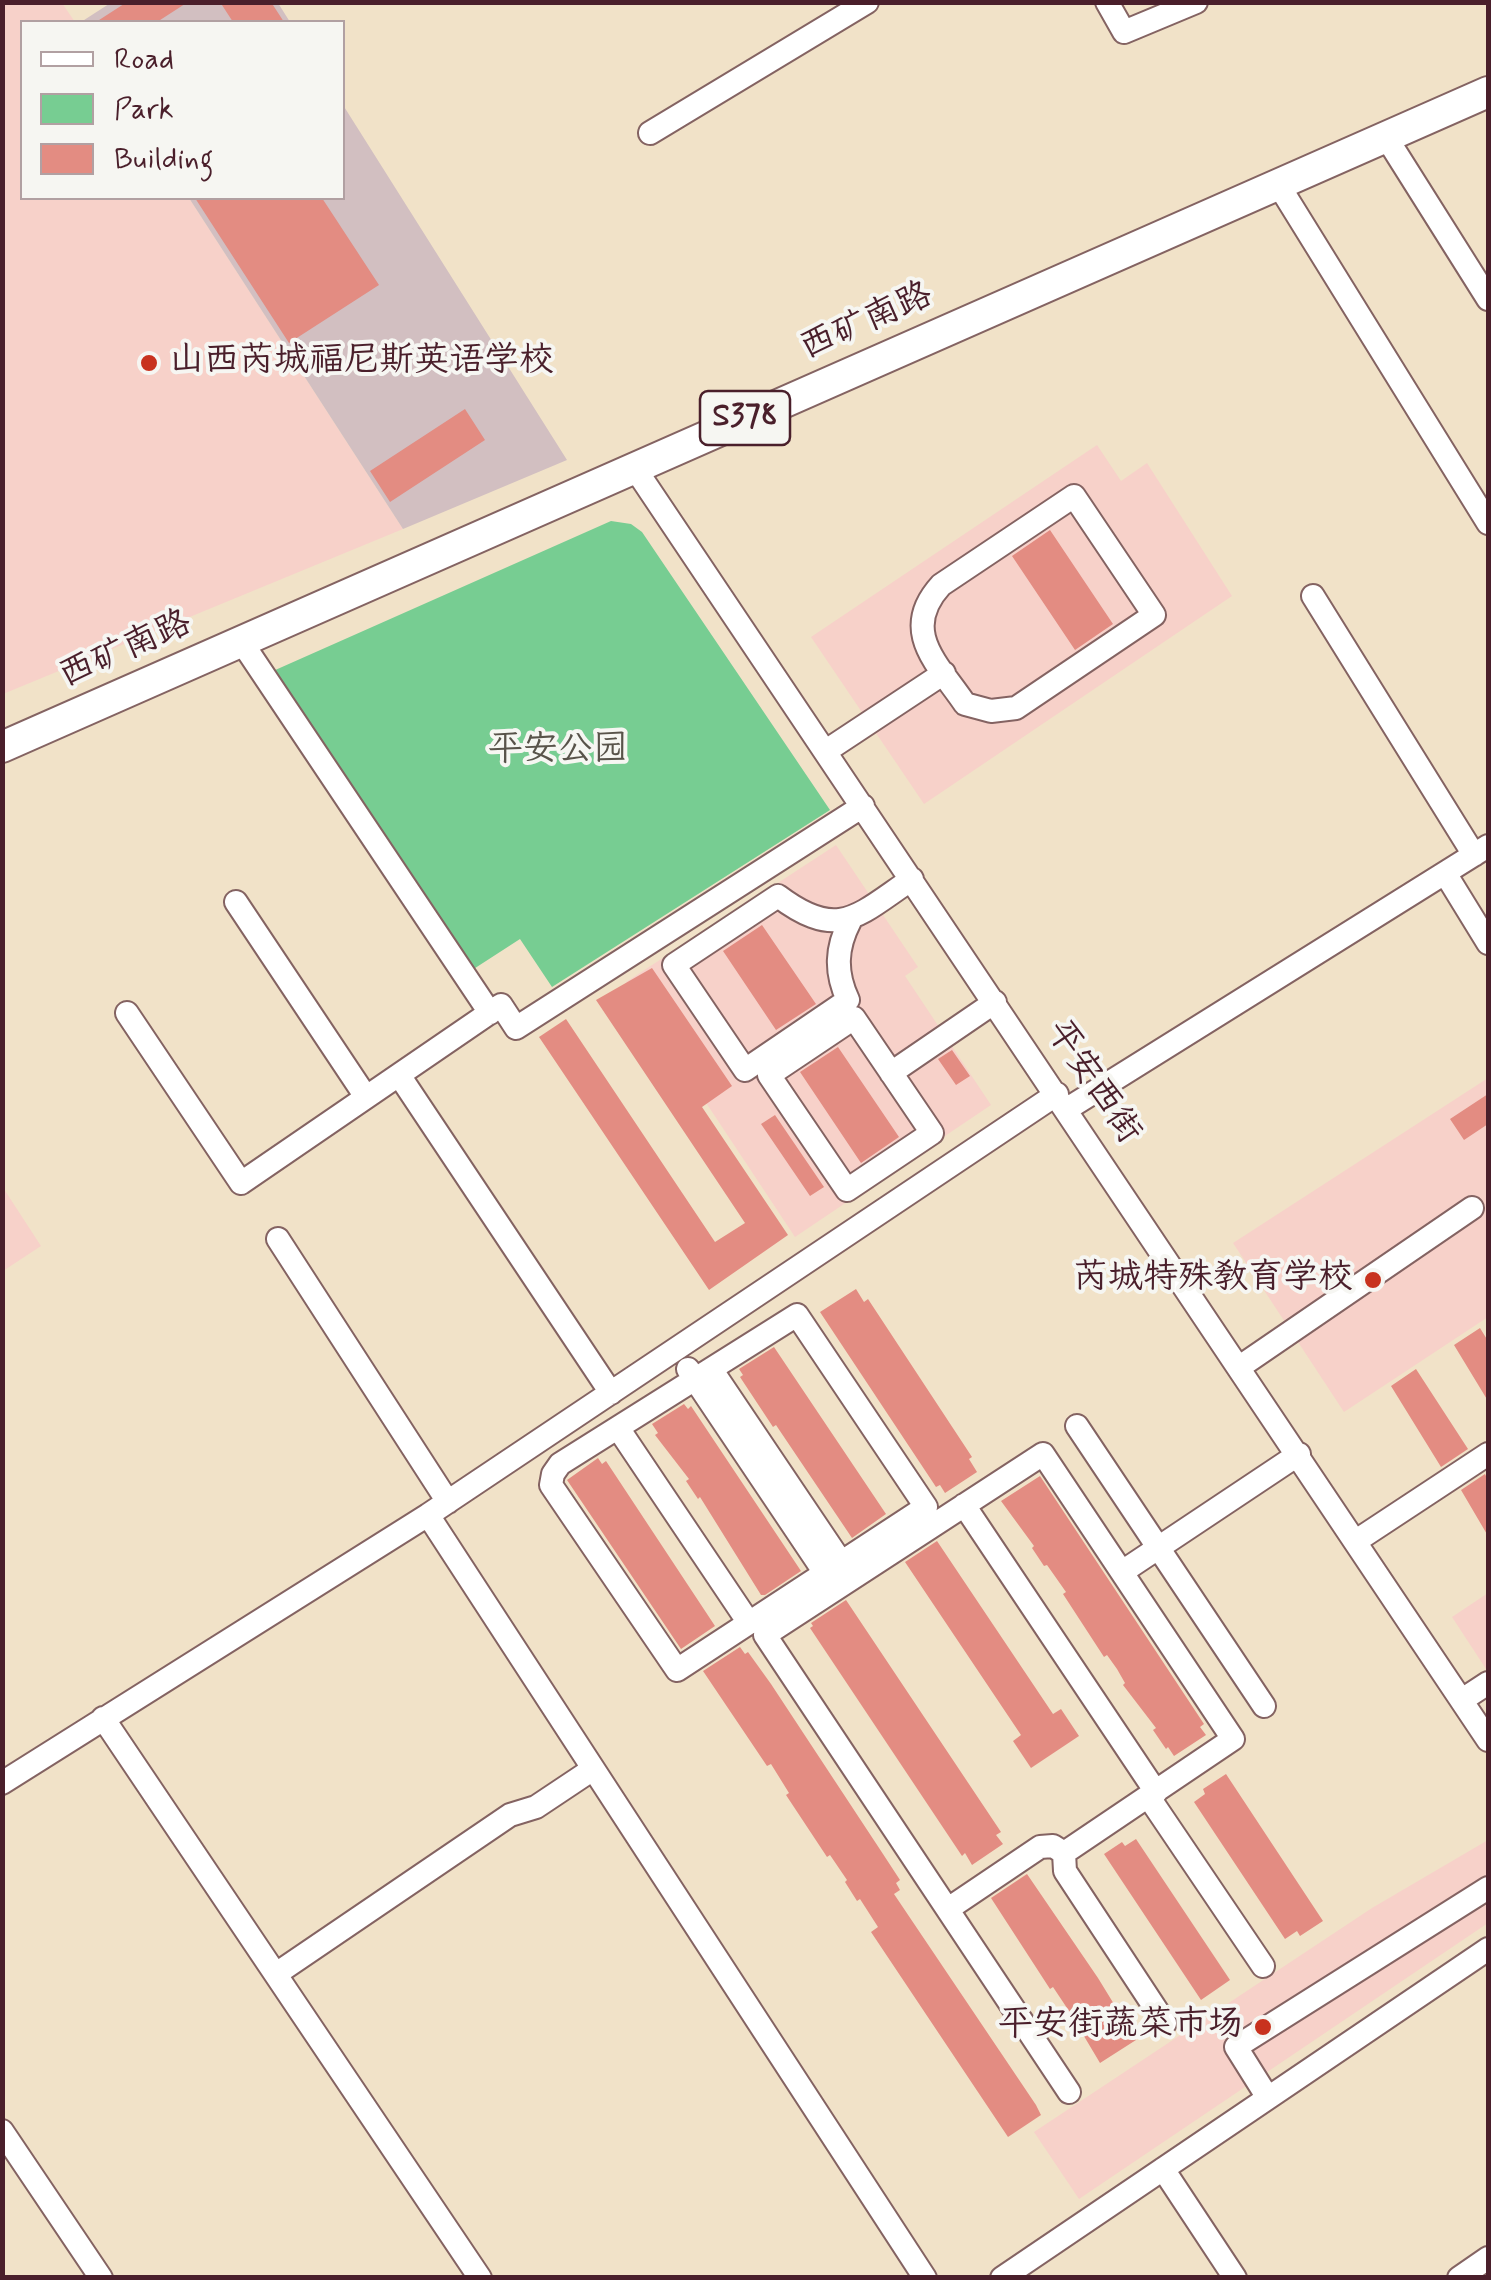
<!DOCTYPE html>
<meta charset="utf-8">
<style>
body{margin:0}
#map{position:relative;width:1491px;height:2280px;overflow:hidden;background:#f1e2c8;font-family:Mynerve,sans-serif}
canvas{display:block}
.frame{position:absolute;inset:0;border:5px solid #4a1f2b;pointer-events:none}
.legend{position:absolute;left:20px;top:20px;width:325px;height:180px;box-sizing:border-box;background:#f6f6f2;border:2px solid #b1a0a2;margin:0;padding:12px 18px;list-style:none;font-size:30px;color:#4a1f2b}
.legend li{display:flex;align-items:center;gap:20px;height:50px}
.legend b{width:50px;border:2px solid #b1a0a2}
</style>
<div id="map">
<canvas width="1491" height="2280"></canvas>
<div class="frame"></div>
<ul class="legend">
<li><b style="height:12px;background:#fff"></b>Road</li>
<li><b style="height:28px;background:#77cd92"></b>Park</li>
<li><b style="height:28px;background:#e38c82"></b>Building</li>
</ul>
</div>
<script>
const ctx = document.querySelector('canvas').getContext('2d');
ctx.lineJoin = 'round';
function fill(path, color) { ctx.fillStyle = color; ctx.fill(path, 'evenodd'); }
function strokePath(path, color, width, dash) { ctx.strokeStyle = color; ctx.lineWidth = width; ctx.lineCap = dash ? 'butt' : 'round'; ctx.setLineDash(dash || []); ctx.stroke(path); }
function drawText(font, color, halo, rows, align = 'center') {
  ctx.font = font + ' Mynerve,"LXGW WenKai TC",sans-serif'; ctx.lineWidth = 8; ctx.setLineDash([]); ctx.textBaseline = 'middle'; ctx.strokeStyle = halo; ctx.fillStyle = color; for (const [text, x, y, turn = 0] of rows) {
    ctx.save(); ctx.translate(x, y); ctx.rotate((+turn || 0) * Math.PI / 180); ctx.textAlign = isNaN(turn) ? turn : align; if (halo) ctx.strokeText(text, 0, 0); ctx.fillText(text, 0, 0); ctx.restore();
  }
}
fill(new Path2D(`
 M3 3H62L75 22H22V198H189L403 529 3 694Z
 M1097 445 1121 481 1147 463 1232 596 924 804 811 637Z
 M836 845 918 967 905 976 991 1105 795 1237 626 982Z
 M1488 1078V1317L1344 1412 1233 1243Z
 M2 1186 41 1246 3 1271H2Z
 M1488 1593V1672L1452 1617Z
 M1488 1840V1923L1079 2199 1034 2132 1372 1908Z`), '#f7d1c9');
fill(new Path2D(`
 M112 2 278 3 290 22H81Z
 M343 105 567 460 403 529 189 198H342Z`), '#d2bfc1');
fill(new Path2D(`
 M611 521 631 524 642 532 830 810 552 987 520 939 469 972 273 671Z`), '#77cd92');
fill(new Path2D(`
 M127 2H188L157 22H96Z
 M220 2H271L284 22H233Z
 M195 198H322L379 285 289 343Z
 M465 409 485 440 390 502 370 471Z
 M1050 530 1113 624 1075 650 1012 556Z
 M762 925 816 1004 776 1030 723 951Z
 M652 968 732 1086 702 1107 788 1235 709 1290 539 1037 566 1019 715 1242 745 1223 596 1000Z
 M838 1047 899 1137 861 1163 800 1072Z
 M952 1050 970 1076 956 1085 938 1059Z
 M1488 1094V1124L1464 1140 1450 1119Z
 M775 1115 824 1187 810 1196 761 1124Z
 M856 1289 864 1302 868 1299 972 1457 969 1459 977 1472 945 1493 940 1485 936 1487 820 1312Z
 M1480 1328 1488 1341V1401L1454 1345Z
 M774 1347 886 1514 852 1538 782 1434 776 1425 773 1427 740 1377 743 1375 739 1369Z
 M1416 1369 1468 1449 1441 1467 1391 1386Z
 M684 1404 688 1409 691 1406 801 1571 765 1595H761L700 1497 698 1499 686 1481 689 1479 655 1435 658 1433 652 1424Z
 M598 1458 602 1464 606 1461 715 1626 681 1649 567 1480Z
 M1485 1474 1488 1480V1536L1461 1490Z
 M1040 1476 1204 1724 1200 1727 1206 1735 1174 1756 1168 1747 1166 1749 1153 1730 1156 1728 1123 1685 1125 1683 1117 1669 1107 1655 1104 1657 1063 1594 1066 1592 1047 1565 1044 1566 1032 1548 1034 1546 1001 1501Z
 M937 1541 1053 1714 1061 1709 1079 1736 1031 1768 1013 1741 1021 1735 905 1562Z
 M846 1600 1001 1832 996 1835 1003 1844 972 1865 965 1853 962 1856 810 1628 813 1626 811 1623Z
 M740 1647 745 1654 748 1652 771 1684 883 1854 900 1880 896 1883 900 1890 894 1894 1036 2105 1041 2115 1008 2137 871 1932 878 1927 860 1899 857 1901 845 1882 847 1880 830 1855 827 1857 786 1795 789 1793 771 1764 767 1766 703 1671Z
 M1226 1774 1323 1921 1300 1936 1297 1931 1285 1939 1194 1802 1205 1794 1203 1789Z
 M1136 1839 1230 1980 1201 2000 1104 1854 1122 1842 1125 1846Z
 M1027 1874 1098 1978 1136 2040 1100 2063 1069 2011 1053 1987 1050 1989 991 1898Z`), '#e38c82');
const minor = new Path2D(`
 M1107 2 1124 32 1196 2
 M650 133 867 2
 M1386 137 1488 299
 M1278 184 1488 523
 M634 467 1488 1740
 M1074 496 1154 615 1016 708 991 711 965 704C938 664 899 631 941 585Z
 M1313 596 1474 855
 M241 641 490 1013
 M826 751 944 673
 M1445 873 1488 943
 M236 902 366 1097
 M850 921C836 948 835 972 848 1000L745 1070 674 965 778 896C839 942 858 915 912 879
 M127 1013 241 1183 501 1005 516 1028 863 806
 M854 1018 932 1133 847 1190 769 1075Z
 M891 1073 995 1002
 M399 1075 611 1393
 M1067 1109 1488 846
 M278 1239 448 1502
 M797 1315 926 1507 677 1670 551 1485 553 1474 560 1464Z
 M1241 1366 1472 1208
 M688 1369 825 1573
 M711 1369 841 1562
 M1077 1426 1264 1706
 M618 1428 749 1623
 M964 1505 1156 1792
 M428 1515 925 2278
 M1356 1541 1488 1454
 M1122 1572 1299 1454
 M1462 1700 1488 1683
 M103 1718 480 2278
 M2 1783 428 1515 1057 1094
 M1148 1796 1263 1966
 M1064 1853 1065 1871 1165 2023
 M948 1909 1040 1847 1053 1846 1064 1853 1233 1739 1043 1454 765 1635 1069 2092
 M276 1974 510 1815 536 1807 593 1769
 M1268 2098 1236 2047 1488 1888
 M2 2131 101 2278
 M1163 2169 1235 2278
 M1002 2278 1488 1949
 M1459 2278 1488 2258`);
const major = new Path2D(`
 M2 747 1488 92`);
strokePath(minor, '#846362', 26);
strokePath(major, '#846362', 34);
strokePath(minor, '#fff', 22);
strokePath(major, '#fff', 30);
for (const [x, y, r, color] of [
 [149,363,10,"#c8321e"],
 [1373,1280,10,"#c8321e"],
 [1263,2027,10,"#c8321e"]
]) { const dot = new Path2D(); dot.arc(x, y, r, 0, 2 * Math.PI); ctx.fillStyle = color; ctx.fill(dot); strokePath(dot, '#f6f6f2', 4); }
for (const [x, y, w] of [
 [745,418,90]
]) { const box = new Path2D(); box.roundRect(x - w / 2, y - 27, w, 54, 8); ctx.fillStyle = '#f6f6f2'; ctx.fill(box); strokePath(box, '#4a1f2b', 2.5); }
drawText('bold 32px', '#4a1f2b', null, [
 ["S378",745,418]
]);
drawText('35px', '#4a1f2b', '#f6f6f2', [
 ["西矿南路",867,323,-24],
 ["西矿南路",126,651,-24],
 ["平安西街",1092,1083,56]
]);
drawText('35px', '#4a1f2b', '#f6f6f2', [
 ["山西芮城福尼斯英语学校",169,363,"left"],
 ["芮城特殊教育学校",1353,1280],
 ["平安街蔬菜市场",1243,2027]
], 'right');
drawText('35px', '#58534a', '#f6f6f2', [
 ["平安公园",558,752]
]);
</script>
